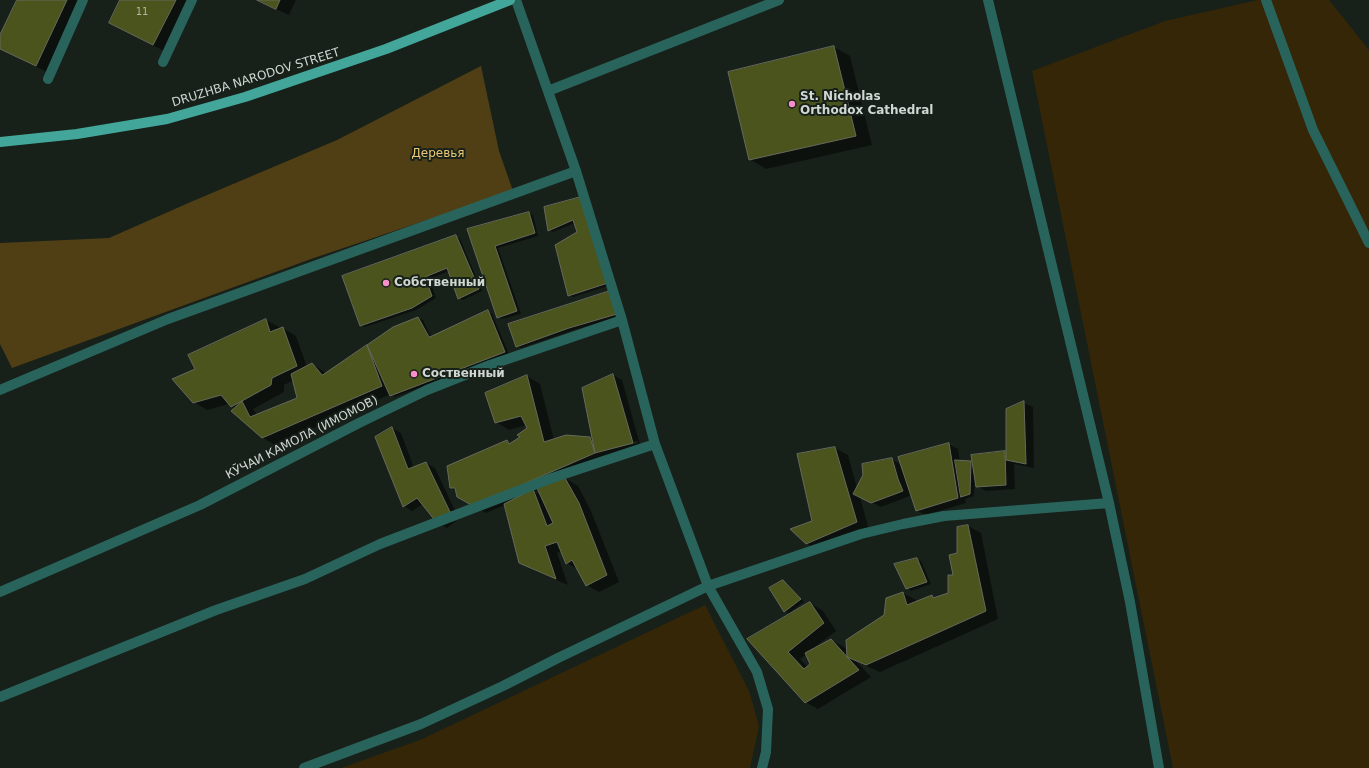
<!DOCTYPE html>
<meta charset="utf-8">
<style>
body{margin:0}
canvas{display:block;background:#172019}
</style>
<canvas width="1369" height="768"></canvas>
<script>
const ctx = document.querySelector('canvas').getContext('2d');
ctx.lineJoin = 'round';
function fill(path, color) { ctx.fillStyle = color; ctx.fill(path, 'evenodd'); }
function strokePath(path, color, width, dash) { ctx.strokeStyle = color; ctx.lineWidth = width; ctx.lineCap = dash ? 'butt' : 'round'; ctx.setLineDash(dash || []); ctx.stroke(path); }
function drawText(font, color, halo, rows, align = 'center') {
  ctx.font = font + ' "DejaVu Sans",sans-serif'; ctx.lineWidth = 4; ctx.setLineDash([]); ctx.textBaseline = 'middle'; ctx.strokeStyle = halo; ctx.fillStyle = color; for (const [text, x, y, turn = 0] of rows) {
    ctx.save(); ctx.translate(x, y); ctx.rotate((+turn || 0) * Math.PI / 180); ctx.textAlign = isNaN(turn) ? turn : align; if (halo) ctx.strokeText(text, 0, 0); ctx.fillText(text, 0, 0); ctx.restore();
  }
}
fill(new Path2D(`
 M1258 0H1329L1369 50V768H1173L1032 71 1165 21Z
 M705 605 749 691 759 726 750 768H341L420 740Z`), '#342607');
fill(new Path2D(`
 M481 66 499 151 513 191 311 259 12 368 0 344V243L109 238 193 201 337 140Z`), '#503e14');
fill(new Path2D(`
 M18 0H84L49 73 0 49V37Z
 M121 0H192L166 52 110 23Z
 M256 0H296L289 15Z
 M834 47 850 56 872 145 766 169 750 159Z
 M581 198 611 285 573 297 569 295 578 233 575 223 553 232 549 230Z
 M529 213 533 215 538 236 498 248 521 314 502 319 498 317 468 230Z
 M456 237 460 239 482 291 463 300 459 298 449 271 429 279 436 298 416 310 365 327 361 325Z
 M614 294 621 316 574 330 521 348 517 346Z
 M487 311 492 314 509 354 395 397 391 394 275 445 263 438 229 404 207 410 194 402 196 370 189 356 266 320 279 327 280 329 283 328 296 336 307 367 312 364 326 373 393 328 418 318 423 320 431 337ZM294 380 298 398 257 415 253 409 284 392V385Z
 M613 375 622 380 641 448 565 478 578 486 591 511 619 582 599 592 586 585 579 570 567 563 562 551 557 553 568 585 533 570 520 562 505 505 486 513 458 496 457 491 451 488 507 441 511 444 521 438 528 428 526 425 509 430 496 422 527 376 540 384 554 440 590 438 593 440ZM637 441 638 443 604 451V449ZM539 490 541 495 535 492Z
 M1024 403 1033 407 1034 468 1014 464 1015 489 986 491 977 486 975 476 974 496 965 499 966 503 926 515 917 511 912 495 881 507 860 497 869 530 820 551 807 544 835 448 848 455 857 488 892 459 902 465 899 458 949 444 958 449 960 462H971L973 463 972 456 1007 452V410ZM905 479H906L910 490H909Z
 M392 428 401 433 414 468 426 463 435 468 459 519 447 528 438 523 423 504 412 511 404 506Z
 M968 526 981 533 998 619 880 672 857 662 871 677 818 709 805 702 749 639 810 603 823 611 836 631 815 647 816 648 831 640 844 647 848 652 885 615 903 593 916 600V602L931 596 935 598 949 594 954 576 958 554V527ZM807 654 812 665 808 668 800 659Z
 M916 559 921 561 931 584 911 591 907 588Z
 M783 581 787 583 804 602 789 613 785 611Z`), '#0007');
const building = new Path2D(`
 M17 0H67L36 66 0 49V35Z
 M120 0H176L153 45 109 23Z
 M257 0H280L276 9Z
 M834 46 856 136 749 160 728 72Z
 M581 197 608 283 568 296 555 245 577 232 573 220 548 231 544 207Z
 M529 212 535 233 495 246 517 311 497 318 467 229Z
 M456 235 479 289 458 299 447 268 425 277 432 296 412 308 360 326 342 276Z
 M610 291 617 314 569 328 516 347 508 324Z
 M488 310 505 352 390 396 367 345 393 327 418 317 429 337Z
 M266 319 270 332 283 327 297 366 272 378 271 385 231 407 221 395 193 403 172 379 195 369 188 355Z
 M367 345 382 386 262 438 231 411 242 401 250 417 297 398 291 374 312 363 322 375Z
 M613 374 633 443 595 453 582 388Z
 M527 375 544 442 566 435 590 437 595 453 473 506 457 497 455 488H450L447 466 507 440 509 444 520 437 517 435 527 428 521 416 495 423 485 393Z
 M1024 401 1026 464 1006 460V409Z
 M392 427 408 469 426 462 451 514 437 523 417 498 403 507 375 437Z
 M949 443 958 498 916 511 898 457Z
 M835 447 857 522 806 544 790 529 812 521 797 454Z
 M1005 451 1006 485 976 487 971 455Z
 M892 458 898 479 903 491 871 503 853 494 863 475 862 464Z
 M955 460 971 461 970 494 961 497Z
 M565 478 579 503 607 575 586 586 572 560 566 564 557 542 545 546 556 579 519 563 504 504 533 489 547 526 553 523 537 488Z
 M968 525 986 611 866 665 847 657 846 640 884 615 886 598 903 592 907 605 932 595 933 598 948 593V575H953L949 555 957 553V527Z
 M917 558 927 582 906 589 894 564Z
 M783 580 801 599 784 612 769 588Z
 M810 602 824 623 788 652 804 669 810 664 805 653 831 639 859 670 805 703 747 639Z`);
fill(building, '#4a541c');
strokePath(building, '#66695c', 1);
strokePath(new Path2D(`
 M988 0 1109 503 1130 602 1159 768
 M1266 0 1313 130 1369 243
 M163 62 192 0
 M48 79 83 0
 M548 91 779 0
 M0 390 168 319 576 171
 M655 444 708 586 757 672 768 709 766 752 762 768
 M0 592 200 505 359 423 427 390 490 365 622 320
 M0 697 216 610 305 579 380 544 552 478 655 444 622 320 576 171 516 0
 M304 768 421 724 503 686 558 658 708 586 861 534 903 524 944 516 1109 503`), '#29645c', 10);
strokePath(new Path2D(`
 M0 142 77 134 167 119 245 97 386 49 510 0`), '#42a79a', 10);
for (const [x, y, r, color] of [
 [792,104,4,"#f98fc9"],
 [386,283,4,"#f98fc9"],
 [414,374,4,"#f98fc9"]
]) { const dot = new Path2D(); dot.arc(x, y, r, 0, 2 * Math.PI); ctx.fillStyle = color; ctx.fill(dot); strokePath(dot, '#172019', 1.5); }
drawText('10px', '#afb6a4', null, [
 ["11",142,12]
]);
drawText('12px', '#d1d7d2', '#172019', [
 ["DRUZHBA NARODOV STREET",256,78,-17],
 ["КӮЧАИ КАМОЛА (ИМОМОВ)",302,438,-27]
]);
drawText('bold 12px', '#d1d7d2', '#172019', [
 ["St. Nicholas",800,97],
 ["Orthodox Cathedral",800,111],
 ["Собственный",394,283],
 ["Соственный",422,374]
], 'left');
drawText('12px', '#ecc775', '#172019', [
 ["Деревья",438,154]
]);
</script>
